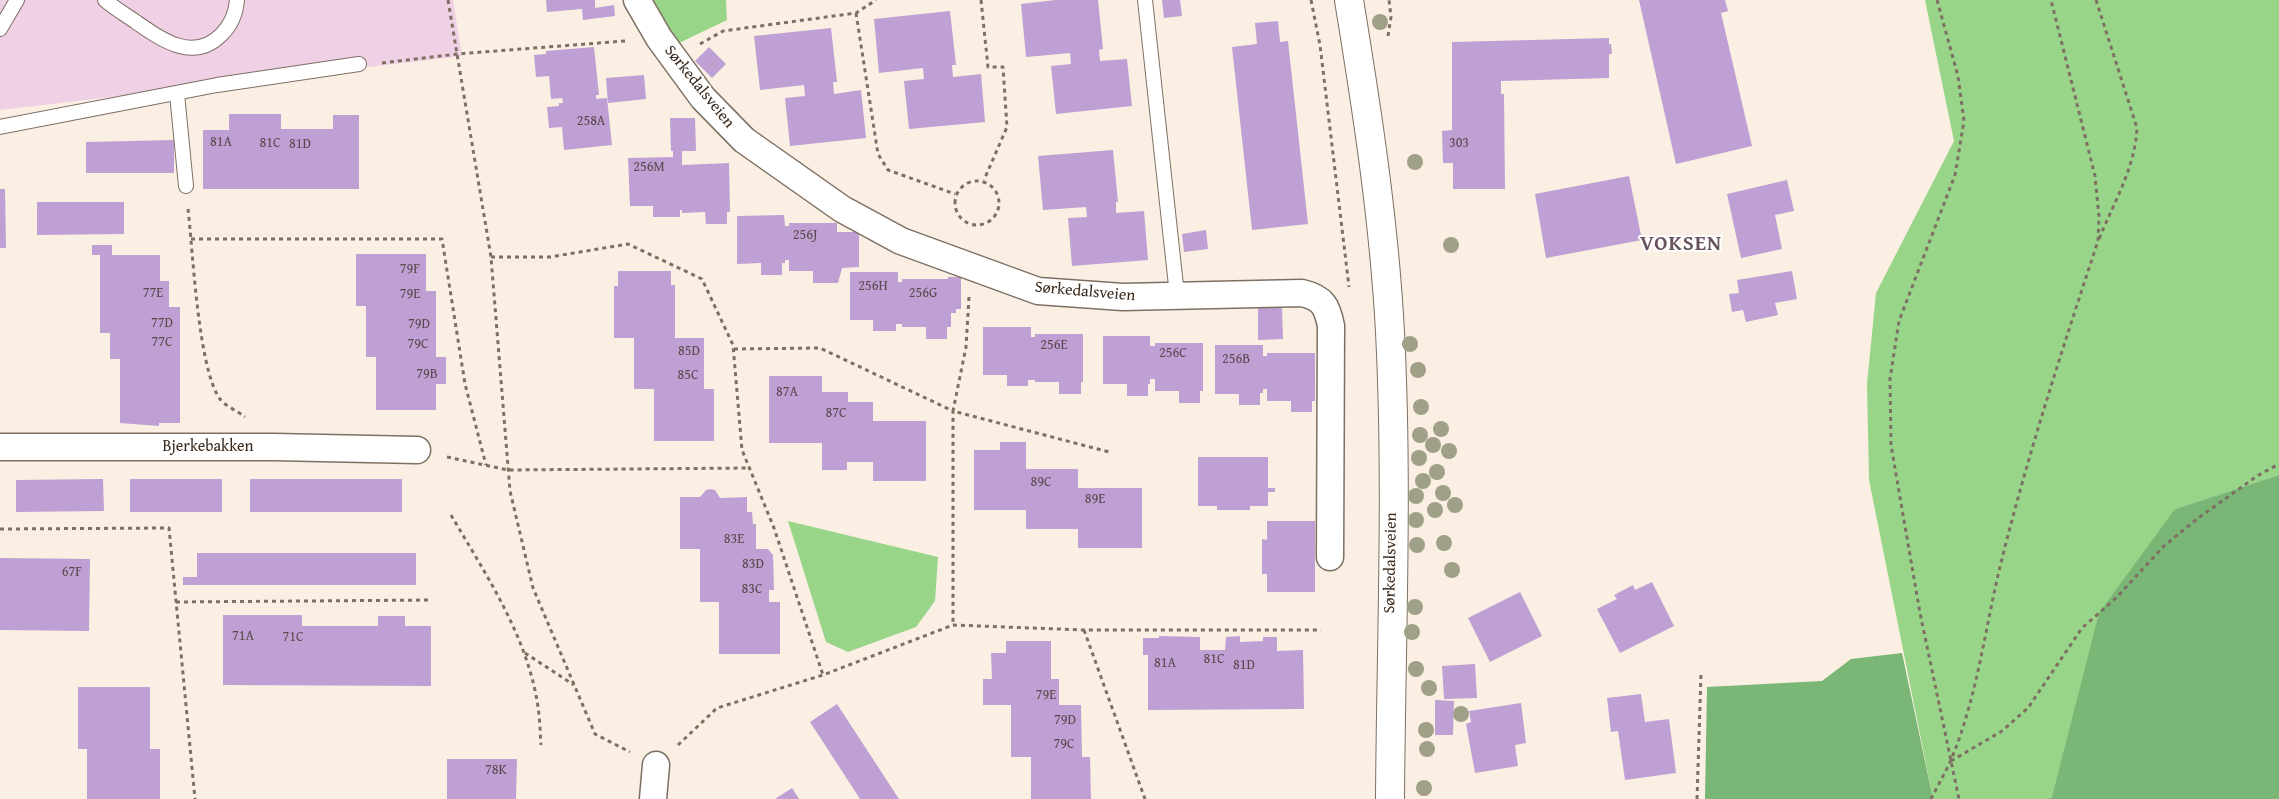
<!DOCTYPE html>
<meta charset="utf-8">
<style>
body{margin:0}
canvas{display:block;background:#faefe2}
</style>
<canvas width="2279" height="799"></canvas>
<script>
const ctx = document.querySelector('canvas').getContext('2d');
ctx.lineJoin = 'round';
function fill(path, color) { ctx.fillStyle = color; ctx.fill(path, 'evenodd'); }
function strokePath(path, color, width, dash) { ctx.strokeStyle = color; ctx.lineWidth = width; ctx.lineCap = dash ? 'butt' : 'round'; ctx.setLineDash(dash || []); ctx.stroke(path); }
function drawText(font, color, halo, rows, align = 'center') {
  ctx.font = font + ' "Gentium Book Plus",serif'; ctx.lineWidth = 4; ctx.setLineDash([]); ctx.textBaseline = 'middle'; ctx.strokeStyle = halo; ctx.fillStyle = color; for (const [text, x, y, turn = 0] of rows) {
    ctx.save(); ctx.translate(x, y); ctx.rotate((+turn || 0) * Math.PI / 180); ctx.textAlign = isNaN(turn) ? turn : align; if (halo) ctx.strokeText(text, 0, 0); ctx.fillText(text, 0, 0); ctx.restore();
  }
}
fill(new Path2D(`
 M0 0H453L462 56 0 110Z`), '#f0d0e5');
fill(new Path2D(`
 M651 0H726L727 20 677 44Z
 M1925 0H2279V475L2175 509 2052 797 2047 799H1933L1869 480 1867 384 1876 293 1954 141Z
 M788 521 938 557 935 601 916 627 848 652 826 642Z`), '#99d589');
fill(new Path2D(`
 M2279 475V799H2047L2052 797 2099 613 2175 509Z
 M1902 653 1933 799H1705L1707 687 1822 681 1851 659Z`), '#7ab675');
fill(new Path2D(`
 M546 0H595V8L614 5 615 16 583 20 582 9 547 12Z
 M1055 0H1098L1103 49 1099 50 1100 61 1127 59 1132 106 1056 114 1051 66 1071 64 1070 53 1026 57 1021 4Z
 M1162 0H1180L1182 16 1164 18Z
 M1639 0H1725L1728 11 1721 13 1752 146 1676 164Z
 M950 11 956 65H952L953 77 981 74 985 122 909 129 904 81 924 79 923 68 879 73 874 19Z
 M1278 21 1280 42 1288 41 1308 224 1252 230 1232 47 1257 44 1255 23Z
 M831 28 837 82H833L834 94 861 90 866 138 790 146 785 98 805 96 804 85 760 90 754 36Z
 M1609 38V44H1611L1612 54H1609V78L1501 81V94H1504L1505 189H1453V163H1443L1442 131 1452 130V42Z
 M594 47 599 95H596V99L607 98 612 145 564 150 562 127 549 128 547 107 559 106V103H563L562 98 551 99 549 76 536 77 534 55 546 54V51Z
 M709 47 726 64 712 78 695 61Z
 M644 75 646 99 608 103 606 78Z
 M229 114H281V129H333V115H359V189H203V130H229Z
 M670 118H695L696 151H682V165L729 163 730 212H727V224H706L705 212 682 213V210H680V217H653V206H630L628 158 673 157V151H671Z
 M174 140V173H86V142Z
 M1113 150 1118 202H1116V213L1144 211 1148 260 1072 266 1068 218 1087 217 1086 207 1043 210 1038 156Z
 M1629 176 1642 240 1546 258 1535 194Z
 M1787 180 1794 211 1775 215 1782 249 1741 258 1727 194Z
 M0 189H5L6 248H0Z
 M37 202H124V234L37 235Z
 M784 215 785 226H789V223H837V232H859V267L842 268 838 283H813V271H789V260H785V263H782V275H761V263L737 264V216Z
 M1206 230 1208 249 1184 252 1182 234Z
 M92 245H112V255H160V281H169V307H180V423H159V426L120 423V359H110V333H100V255H92Z
 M356 254H426V291H436V357H446V384H436V410H376V357H366V306H356Z
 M618 271H671V285H675V338H704V389H714V441H654V389H634V338H614V286H618Z
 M1792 271 1797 299 1775 303 1778 315 1746 322 1743 310 1732 312 1729 294 1739 293 1737 280Z
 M850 272H898V282H902V279H948V277H961V309H956V313H951V327H947V339H926V327H902V324H896V331H873V320H850Z
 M1258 307H1282L1283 339 1258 340Z
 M983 327H1031V337H1035V334H1083V382H1081V394H1059V382H1035V380H1028V386H1007V375H983Z
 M1103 336H1150V346H1155V343H1203V391H1200V403H1179V391H1155V379H1150V384H1148V396H1127V384H1103Z
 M1215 345H1263V356H1267V353H1315V401H1312V412H1291V401H1267V389H1263V393H1260V405H1239V394H1215Z
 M769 376H822V392H848V402H873V421H926V481H873V462H847V470H822V443H769Z
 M1000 442H1026V469H1078V488H1142V548H1078V529H1026V510H974V450H1000Z
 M1198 457H1268V488H1275V492H1268V506H1250V510H1217V506H1198Z
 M103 479 104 511 16 512V480Z
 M130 479H222V512H130Z
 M250 479H402V512H250Z
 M710 489 715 490 720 498 747 497V512H752L753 524H756V549H768L773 555 774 590H769V602H780V654H719V602H700V549H680V497H700L706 490Z
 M1267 521H1315V592H1267V574H1262V539L1267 540Z
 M197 553H416V585H183V577H197Z
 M0 558 90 559 89 631 0 630Z
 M1652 582 1674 626 1620 653 1597 609 1617 599 1614 595 1633 585 1635 590Z
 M1520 592 1542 636 1490 662 1468 618Z
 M223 615H302V626H378V616H405V626H431V686L223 685Z
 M1159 636 1200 637V650H1225L1226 637 1240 636V642L1263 641V637H1277V651L1303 650 1304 709 1148 710V655H1143V638H1159Z
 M1006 641H1051V679H1059V705H1081L1082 757H1090L1091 799H1031V757H1011V705H983V679H992L991 653H1006Z
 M1475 664 1477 698 1444 699 1442 666Z
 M78 687H150V749H160V799H87V749H78Z
 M1641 694 1645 722 1669 719 1676 773 1625 780 1618 731 1611 732 1607 698Z
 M1435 700 1454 701 1453 735H1435Z
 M1521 703 1526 743 1515 745 1518 766 1475 773 1466 724 1471 722 1469 711Z
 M837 704 899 799H860L810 722Z
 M447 759H517L516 799H447Z
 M792 788 799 799H775Z`), '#bea0d4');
const service = new Path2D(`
 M105 0C114 8 126 15 136 22 162 40 194 63 222 34 231 25 236 13 237 0
 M1145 0 1177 295
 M0 29 17 0
 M177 94 186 186
 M0 127 217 85 359 64`);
const minor = new Path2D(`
 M637 0 659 38 703 98 744 140 842 209 901 241 1038 291 1123 297 1302 293C1323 298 1327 306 1331 326L1330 557
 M0 447H274L417 450
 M653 799 656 765`);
const secondary = new Path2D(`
 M1349 0C1367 110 1384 220 1390 332 1398 487 1391 644 1390 799`);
strokePath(service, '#7e6f63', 16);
strokePath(minor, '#7e6f63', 29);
strokePath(secondary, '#7e6f63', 30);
strokePath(new Path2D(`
 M448 0 491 257 510 491 533 588 595 734 630 752
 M981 0 988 67H1003L1007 127 984 180
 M1311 0 1320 45 1349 287
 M1937 0 1958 76 1964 121 1955 175 1899 321 1890 379 1891 445 1920 613 1959 799
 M2096 0 2137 128C2135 168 2114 202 2099 239
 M856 13 878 154 888 170 955 194
 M1388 36 1391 17 1389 0
 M700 44 723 31 856 13 876 0
 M382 63 457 54 625 41
 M955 203a22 22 0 1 1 44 0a22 22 0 1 1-44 0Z
 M188 209C193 251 198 369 220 399 225 406 238 411 245 417
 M191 239H442L465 384 486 465
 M491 257H550L628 244 702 279 733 345 742 450 774 528 823 675
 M969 297 966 347 953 411 1109 452
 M734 349 820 348 953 411V625
 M447 457 508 470 750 468
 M451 515C486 575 528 637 538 707 540 719 540 732 541 745
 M0 529 169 528 195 799
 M176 602 432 600
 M1084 630 1145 799
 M525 653 574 685
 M678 745 717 708 823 675 953 625 1084 630H1321
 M1951 761 2002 731 2028 708 2082 628 2116 598 2164 546 2197 519 2257 476 2279 464
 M1697 799 1701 674
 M1931 799C1937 787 1944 775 1950 762 1976 702 1984 635 1999 571 2026 460 2062 350 2098 241L2099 216 2095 176 2051 0`), '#7e6f63', 3, [4, 4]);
strokePath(service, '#fff', 14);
strokePath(minor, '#fff', 26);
strokePath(secondary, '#fff', 28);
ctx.fillStyle = '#a09f88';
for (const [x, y] of [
 [1380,22],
 [1415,162],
 [1451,245],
 [1410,344],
 [1418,370],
 [1421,407],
 [1441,429],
 [1420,435],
 [1433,445],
 [1449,451],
 [1419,458],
 [1437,472],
 [1423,481],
 [1443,493],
 [1416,496],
 [1455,505],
 [1435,510],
 [1416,520],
 [1444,543],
 [1417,545],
 [1452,570],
 [1415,607],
 [1412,632],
 [1416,669],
 [1429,688],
 [1461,714],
 [1426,730],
 [1427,749],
 [1424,788]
]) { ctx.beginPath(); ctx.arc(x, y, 8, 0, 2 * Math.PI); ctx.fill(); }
drawText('14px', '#5c484c', null, [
 ["258A",591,121],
 ["81A",221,142],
 ["81C",270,143],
 ["303",1459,143],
 ["81D",300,144],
 ["256M",649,167],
 ["256J",805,235],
 ["79F",410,269],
 ["256H",873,286],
 ["77E",153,293],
 ["256G",923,293],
 ["79E",410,294],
 ["77D",162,323],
 ["79D",419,324],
 ["77C",162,342],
 ["79C",418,344],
 ["256E",1054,345],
 ["85D",689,351],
 ["256C",1173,353],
 ["256B",1236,359],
 ["79B",427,374],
 ["85C",688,375],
 ["87A",787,392],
 ["87C",836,413],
 ["89C",1041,482],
 ["89E",1095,499],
 ["83E",734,539],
 ["83D",753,564],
 ["67F",72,572],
 ["83C",752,589],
 ["71A",243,636],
 ["71C",293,637],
 ["81C",1214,659],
 ["81A",1165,663],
 ["81D",1244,665],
 ["79E",1046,695],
 ["79D",1065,720],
 ["79C",1064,744],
 ["78K",496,770]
]);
drawText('16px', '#3b2a1e', '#fff', [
 ["Sørkedalsveien",699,87,51],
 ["Sørkedalsveien",1085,292,5],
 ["Bjerkebakken",208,447],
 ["Sørkedalsveien",1391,563,-89]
]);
ctx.letterSpacing = '1px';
drawText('bold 21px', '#69535e', '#fff', [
 ["VOKSEN",1681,245]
]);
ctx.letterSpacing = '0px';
</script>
